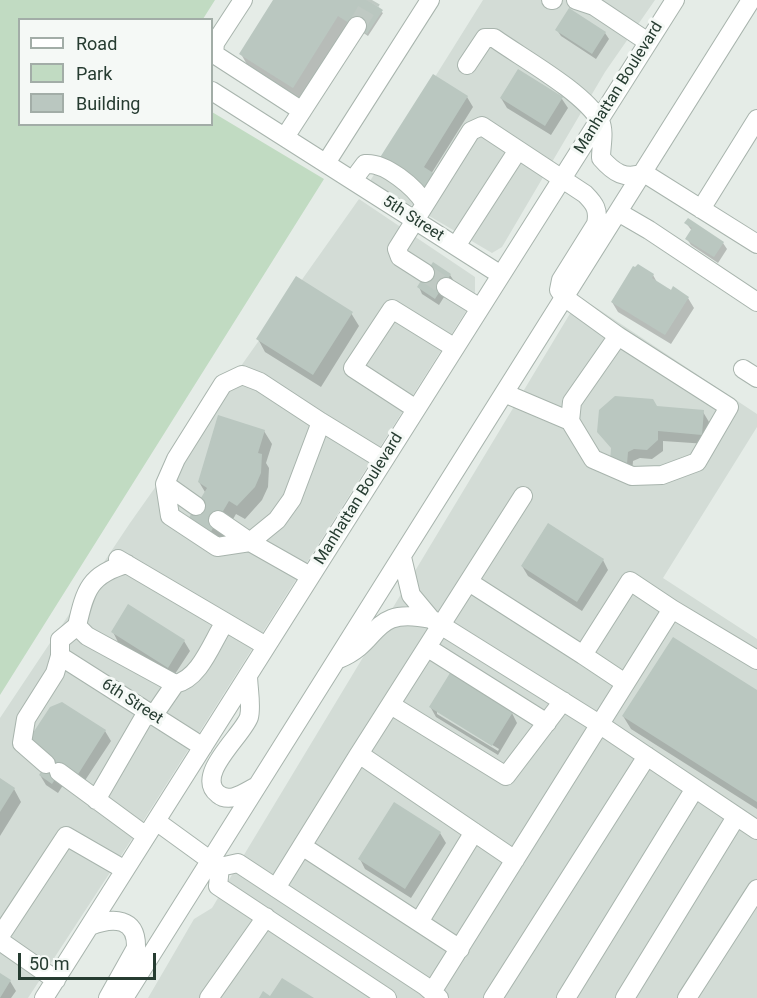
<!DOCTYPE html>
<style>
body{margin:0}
#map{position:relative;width:757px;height:998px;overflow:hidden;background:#e5ece7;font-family:Roboto,sans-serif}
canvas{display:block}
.legend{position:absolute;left:18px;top:18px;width:195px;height:108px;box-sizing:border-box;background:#f5f9f6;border:2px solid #a2ada7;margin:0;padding:8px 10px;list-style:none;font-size:18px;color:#263c31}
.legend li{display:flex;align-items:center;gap:12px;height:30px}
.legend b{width:30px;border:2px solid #a2ada7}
.scale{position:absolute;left:18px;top:953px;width:138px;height:27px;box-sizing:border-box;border:3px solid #263c31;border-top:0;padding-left:8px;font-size:18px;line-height:21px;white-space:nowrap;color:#263c31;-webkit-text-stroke:4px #f5f9f6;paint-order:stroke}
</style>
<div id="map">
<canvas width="757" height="998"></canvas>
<ul class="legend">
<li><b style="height:8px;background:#fff"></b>Road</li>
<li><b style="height:16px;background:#c1dbc2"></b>Park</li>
<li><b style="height:16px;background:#bac7c0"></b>Building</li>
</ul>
<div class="scale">50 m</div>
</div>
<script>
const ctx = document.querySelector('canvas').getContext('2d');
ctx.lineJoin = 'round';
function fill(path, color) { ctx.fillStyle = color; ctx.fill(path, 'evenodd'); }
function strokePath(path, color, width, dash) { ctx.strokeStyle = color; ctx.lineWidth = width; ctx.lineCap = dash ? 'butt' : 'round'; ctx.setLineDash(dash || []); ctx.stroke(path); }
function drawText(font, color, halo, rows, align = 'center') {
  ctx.font = font + ' Roboto,sans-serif'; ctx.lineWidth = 6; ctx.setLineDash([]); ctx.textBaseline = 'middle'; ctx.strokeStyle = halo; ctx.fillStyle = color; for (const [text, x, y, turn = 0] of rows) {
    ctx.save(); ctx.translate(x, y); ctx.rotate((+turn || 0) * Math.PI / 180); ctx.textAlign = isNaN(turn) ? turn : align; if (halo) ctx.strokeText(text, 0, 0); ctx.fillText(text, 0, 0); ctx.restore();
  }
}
fill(new Path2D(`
 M483 0H655L605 72 502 247 492 253 370 181Z
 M359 199 475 277V297L128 845 28 998H0V718L130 523Z
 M580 297 757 414V427L663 578 757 639V998H148L194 919 212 908Z`), '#d3dcd6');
fill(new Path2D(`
 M0 0H215L203 19 20 20V124H212V112L324 179 0 695Z`), '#c1dbc2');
fill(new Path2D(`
 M275 0H365L383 13 368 36 349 23 301 100 249 68 241 54Z
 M557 30 605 33 609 39 596 59 561 36Z
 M433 76 467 97 473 107 431 174 435 200 386 169Z
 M501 98 562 99 568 108 551 135 507 108Z
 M686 223 723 243 727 249 718 263 691 245 687 239 692 231Z
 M450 275 454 281 439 305 422 294 419 287Z
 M653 275 658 284 688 298 694 308 671 344 618 312 612 302Z
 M351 313 359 326 321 387 265 352 258 339Z
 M657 408 703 412 709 422 707 444 663 441V451L652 459 640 458 633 461 632 473 598 431Z
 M264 431 272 444 266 463 269 468 268 487 262 500 245 519 236 514 217 547 196 534 205 492 199 482Z
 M603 560 608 570 582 611 528 576 522 566Z
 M129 607 184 641 190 651 173 677 118 642 113 632Z
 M757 692V809L631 729 623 716Z
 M431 708 512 713 517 723 498 755 436 717ZM437 711 499 749 498 751 437 714Z
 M105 731 111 741 82 785 69 776 58 793 46 785 40 775Z
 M0 780 14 789 21 802 0 836Z
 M440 833 446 843 411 898 365 869 360 859Z
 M0 974 10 981 16 991 11 998H0Z`), '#0003');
fill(new Path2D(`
 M273 0H368L383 10 367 34 338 16 293 88 239 54Z
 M569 8 606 32 592 54 555 30Z
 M518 69 563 97 545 126 500 98Z
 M433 74 468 96 424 167 438 176 429 191 379 159Z
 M688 218 724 242 714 257 685 239 692 228 684 223Z
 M433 262 451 274 435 299 417 287Z
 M638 264 654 274 652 278 671 290 673 286 689 297 665 335 611 302 633 266 635 267Z
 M296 276 353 312 313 375 256 339Z
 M615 396 653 399 657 406 704 410 702 435 658 431V440L647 450 634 449 628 452 627 464 610 462 611 448 597 432 599 410Z
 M218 415 265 430 258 453 262 454 261 473 255 487 237 506 229 501 209 535 187 521 207 488 198 482Z
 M548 523 604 559 577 602 521 566Z
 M128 604 185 640 168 668 111 632Z
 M673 637 757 690V802L622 716Z
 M450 673 513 712 492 746 429 707Z
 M62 702 106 730 77 776 63 767 52 784 39 775 50 757 27 742 50 707Z
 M0 778 15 788 0 812Z
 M394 802 441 832 405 889 358 859Z
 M0 973 11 980 0 998Z
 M282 978 314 998H259L263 991 270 996Z`), '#bac7c0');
strokePath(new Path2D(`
 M357 26 372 0
 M425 273 446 287`), '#bfc9c3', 18, [18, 9]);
const minor = new Path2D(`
 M243 0 215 43 214 54 302 111
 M551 0H553
 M576 0 594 6 648 42
 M467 65 485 38H494C522 58 584 92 600 121 605 132 601 146 601 158 614 173 625 180 644 173L757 244
 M212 91 501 275
 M285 137 357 26
 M326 163 430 0
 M353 180 365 164C385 162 415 187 425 204
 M701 209 757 119
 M618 212 649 230 757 302
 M456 246 518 150
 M425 273 400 257 397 249 471 131 482 126 585 194C595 204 599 210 596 224L561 280 559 290 564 297 618 336 729 407 697 462 662 475 632 476 593 459 570 421 504 393
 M446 287 480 308
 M743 369 757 378
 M416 409 353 368 392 309 455 348
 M570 421 572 402 618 336
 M165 484 196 506
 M218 520 250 542
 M250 542 217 547 170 516 165 484 176 459 223 384 242 375 260 382 321 422
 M402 557 411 595 431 619 599 724 757 830
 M118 559 266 646
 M127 564C90 574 85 590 77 626L87 636 175 684C200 679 212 642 225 622
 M310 576 250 542 277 520 292 499 321 422 383 460
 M672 609 757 660
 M428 648 547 723
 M583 655 625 683
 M60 656 203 747
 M339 659C383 641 369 606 431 619
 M248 675C248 687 252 706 249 717 243 735 194 775 218 794 230 804 245 792 257 786
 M391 705 506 776 563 701
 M153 716 175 684
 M359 754 523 496
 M46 764 22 743 26 719 55 673 60 656V640L77 626
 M59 772 146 836
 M96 800 147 712
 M156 821 218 866
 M302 846 460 949
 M276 888 359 754 515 860
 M419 922 474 832
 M90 926C113 917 137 917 136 948L108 998
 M0 936 66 836 125 870
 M0 941 56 980
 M432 992 672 609 630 581 583 655 469 582
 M44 998 675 0
 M124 998 751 0
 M209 998 266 917
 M387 998 218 886 220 867 238 863 425 986 439 998
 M493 998 647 756
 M566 998 694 790
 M625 998 736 817
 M687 998 757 889`);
strokePath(minor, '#a8b4ad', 20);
strokePath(minor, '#fff', 18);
drawText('16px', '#263c31', '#f5f9f6', [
 ["Manhattan Boulevard",619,88,-58],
 ["5th Street",413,219,33],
 ["Manhattan Boulevard",359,499,-58],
 ["6th Street",132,702,33]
]);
</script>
